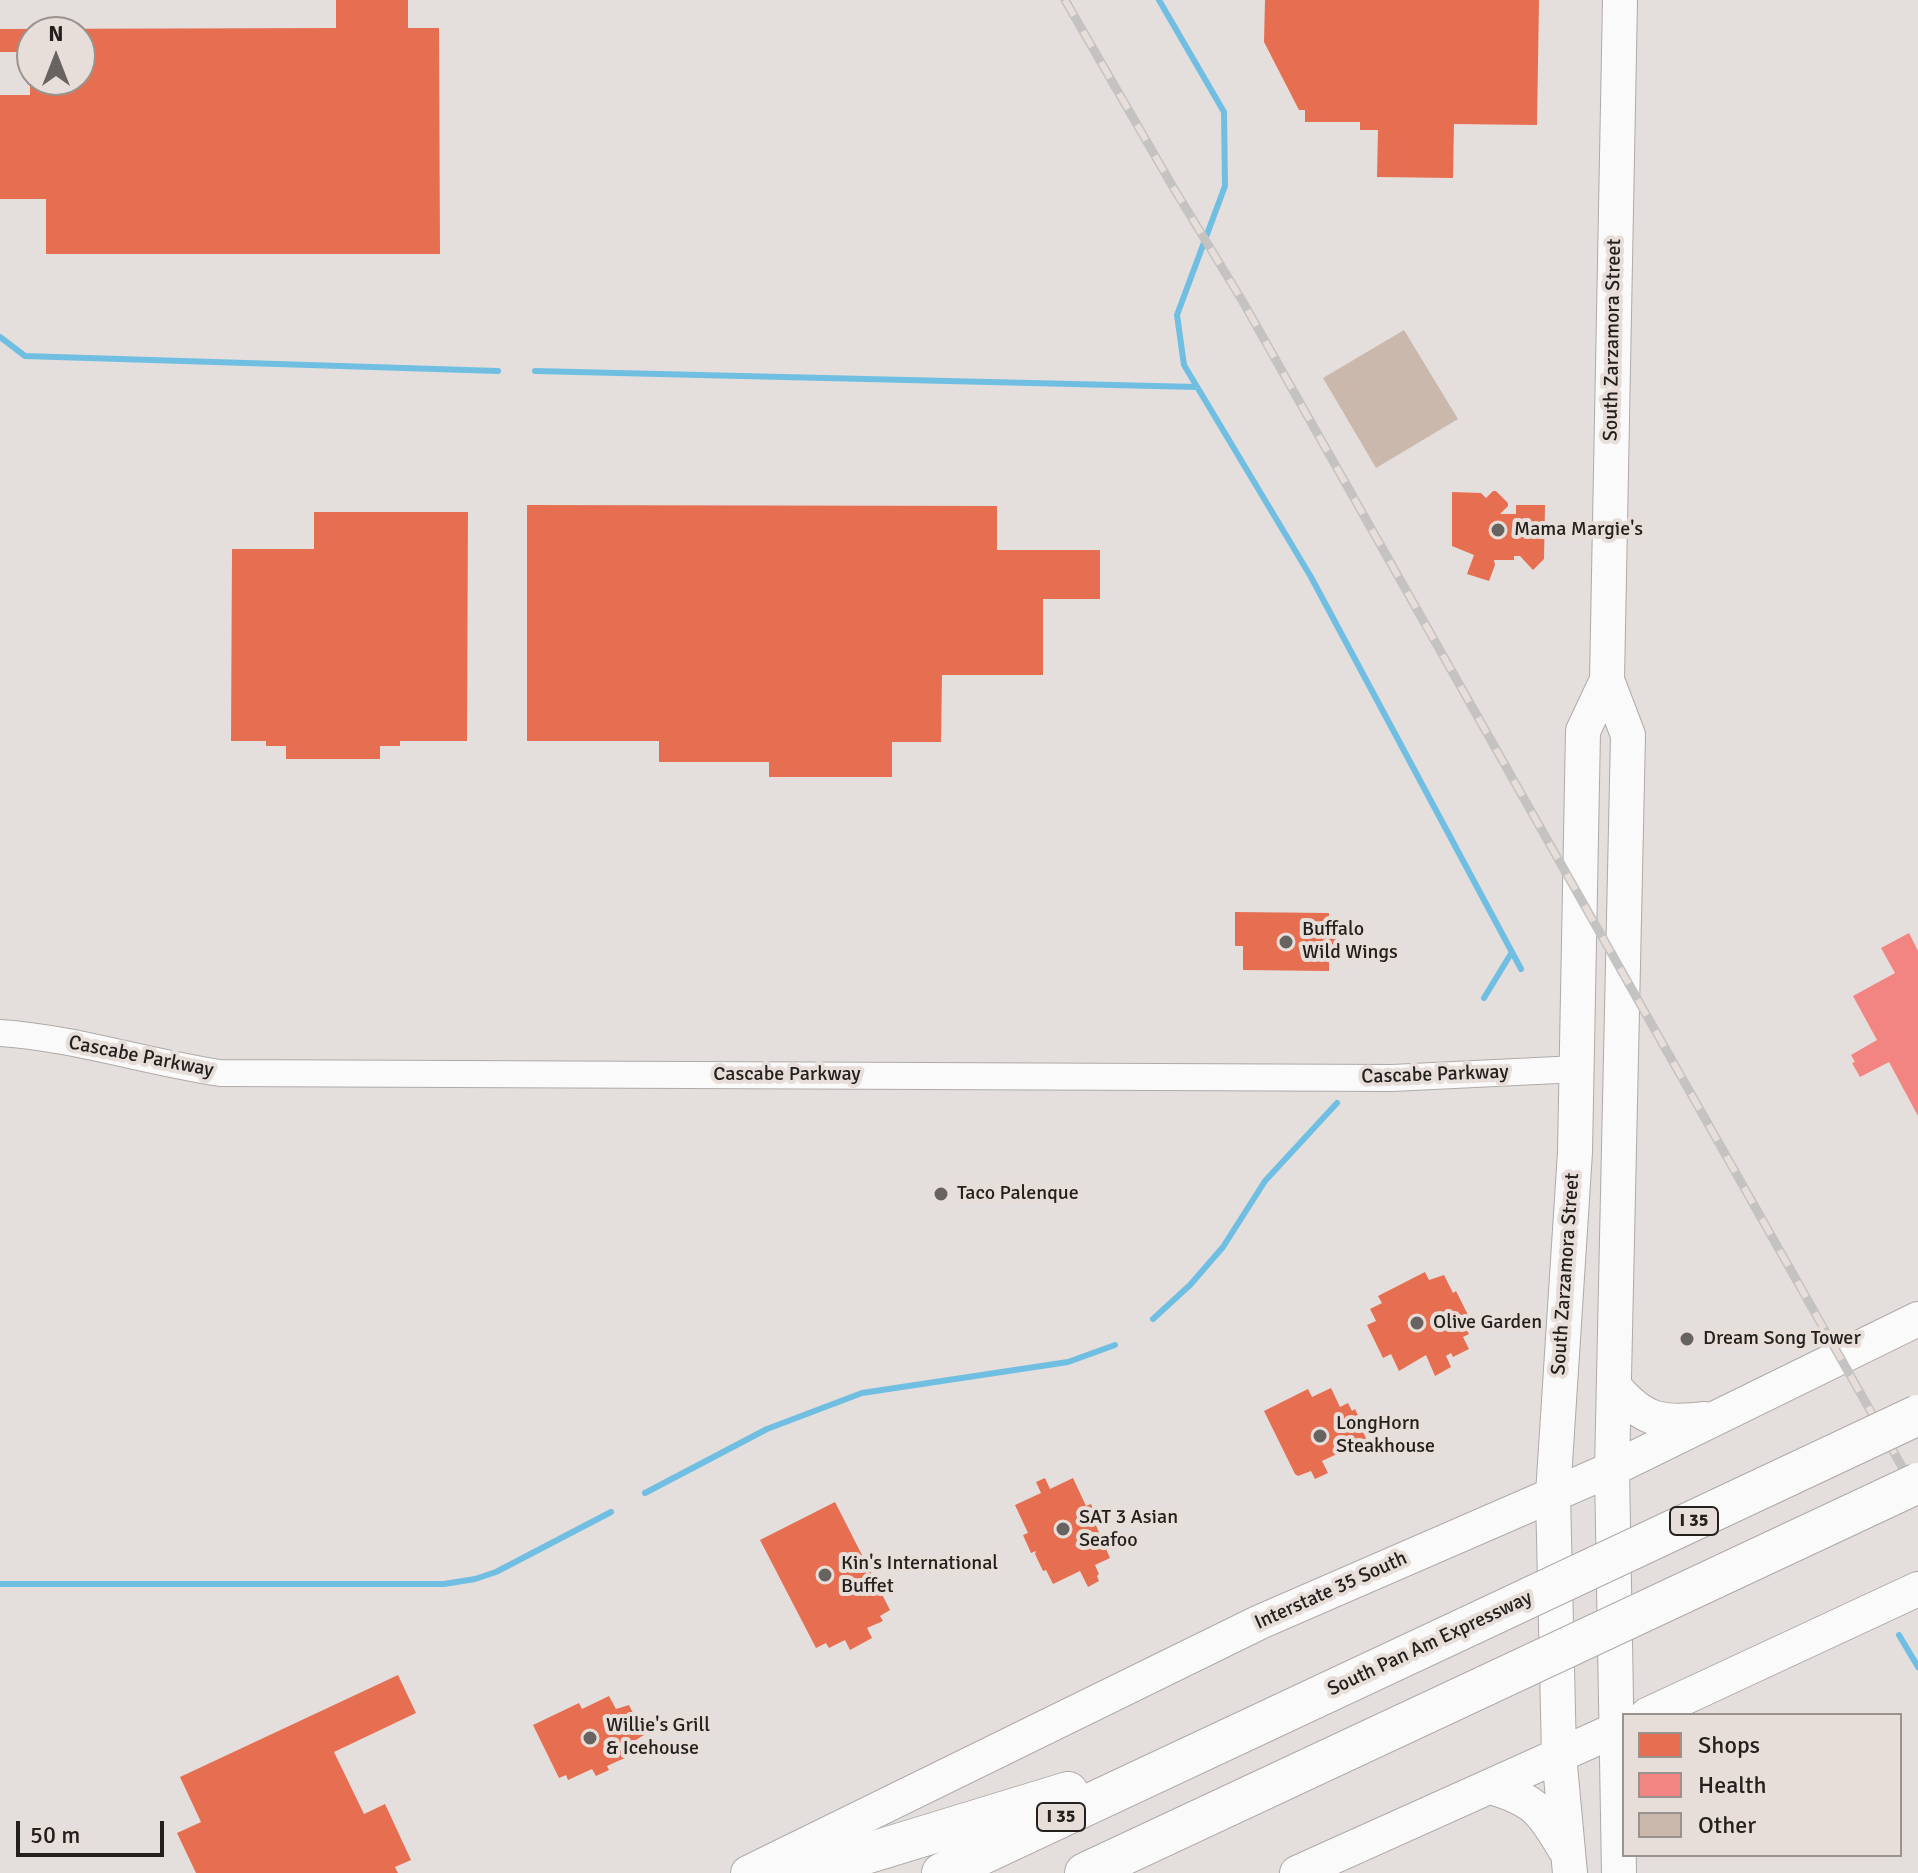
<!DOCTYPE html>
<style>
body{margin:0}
#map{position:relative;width:1918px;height:1873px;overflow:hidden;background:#e4dfdc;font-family:Signika,sans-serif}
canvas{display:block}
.legend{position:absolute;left:1622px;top:1713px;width:280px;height:144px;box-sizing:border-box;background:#e8ded9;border:2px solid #99928e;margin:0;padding:10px 14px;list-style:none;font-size:24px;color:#23201e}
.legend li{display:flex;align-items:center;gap:16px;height:40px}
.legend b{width:40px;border:2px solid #99928e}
.north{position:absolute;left:16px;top:16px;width:80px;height:80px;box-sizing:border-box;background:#e8ded9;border:2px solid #99928e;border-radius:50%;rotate:0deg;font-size:22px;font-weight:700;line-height:32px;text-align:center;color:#23201e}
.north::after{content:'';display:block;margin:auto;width:28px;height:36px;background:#676360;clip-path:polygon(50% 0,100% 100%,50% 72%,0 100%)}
.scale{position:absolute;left:16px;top:1821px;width:148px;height:36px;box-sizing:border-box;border:4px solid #23201e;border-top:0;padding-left:10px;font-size:24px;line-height:28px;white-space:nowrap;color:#23201e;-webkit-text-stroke:6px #e8ded9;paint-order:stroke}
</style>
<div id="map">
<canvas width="1918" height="1873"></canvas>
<ul class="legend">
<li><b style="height:22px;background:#e76f51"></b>Shops</li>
<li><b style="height:22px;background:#f28482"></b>Health</li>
<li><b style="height:22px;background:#cbb8ad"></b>Other</li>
</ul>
<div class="north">N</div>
<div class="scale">50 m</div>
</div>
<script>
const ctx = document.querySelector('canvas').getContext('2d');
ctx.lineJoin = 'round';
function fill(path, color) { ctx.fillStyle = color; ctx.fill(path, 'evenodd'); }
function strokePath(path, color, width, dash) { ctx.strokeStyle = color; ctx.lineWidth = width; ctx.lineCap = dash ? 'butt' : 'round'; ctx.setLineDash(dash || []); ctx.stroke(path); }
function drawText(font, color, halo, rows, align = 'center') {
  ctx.font = font + ' Signika,sans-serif'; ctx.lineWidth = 8; ctx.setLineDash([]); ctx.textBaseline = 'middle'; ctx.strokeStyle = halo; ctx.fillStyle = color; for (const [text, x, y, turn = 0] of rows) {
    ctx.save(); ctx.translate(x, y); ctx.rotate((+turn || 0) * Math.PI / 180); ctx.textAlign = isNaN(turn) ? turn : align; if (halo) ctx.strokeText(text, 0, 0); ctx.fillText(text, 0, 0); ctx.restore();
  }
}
fill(new Path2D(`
 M336 0H408V28H439L440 254H46V199H0V95H30V80H80V32H32V52H0V29L336 28Z
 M1265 0H1539L1537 125 1454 124 1453 178 1377 177 1378 130H1360V122H1305V110H1299L1264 42Z
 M1493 491H1496L1508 503V506L1500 514H1516V505H1545L1544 559 1533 570 1520 556H1514V560H1494L1495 565 1489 581 1467 574 1474 555 1452 546V492L1481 493 1486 498Z
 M527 505 997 506V550H1100V599H1043V675H942L941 742H892V777H769V762H659V741H527Z
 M314 512H468L467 741H400V746H380V759H286V746H266V741H231L232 549H314Z
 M1235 912 1329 913V938H1336V949H1329V971L1243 970V946H1235Z
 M1425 1272 1429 1280 1444 1275 1453 1293 1456 1291 1468 1315 1461 1319 1469 1334 1463 1337 1469 1349 1453 1357 1451 1353 1446 1356 1451 1367 1435 1376 1426 1355 1399 1371 1391 1354 1383 1358 1367 1325 1376 1321 1370 1309 1382 1303 1378 1296Z
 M1331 1388 1340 1407 1348 1403 1352 1411 1355 1409 1365 1430 1363 1432 1367 1440 1322 1461 1328 1473 1315 1479 1311 1471 1298 1476 1295 1474 1264 1411 1308 1389 1312 1397Z
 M1045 1478 1050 1489 1073 1478 1086 1506 1091 1504 1095 1514 1092 1516 1110 1558 1095 1565 1099 1574 1097 1576 1099 1581 1088 1587 1080 1571 1053 1584 1046 1570 1043 1571 1035 1554 1036 1551 1031 1553 1023 1535 1028 1533 1015 1505 1041 1493 1036 1482Z
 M835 1502 890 1610 880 1616 883 1621 867 1628 872 1638 850 1650 845 1640 829 1648 826 1643 816 1648 760 1540Z
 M398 1675 416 1713 334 1752 364 1814 385 1804 411 1860 395 1867 398 1873H196L177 1833 201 1822 180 1777Z
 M609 1696 616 1709 629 1705 644 1735 631 1743 636 1753 607 1766 609 1770 596 1776 592 1769 568 1780 566 1775 559 1778 533 1725 579 1703 582 1709Z`), '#e76f51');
fill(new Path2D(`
 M1909 933 1918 951V1116L1889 1062 1860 1077 1852 1063 1855 1062 1851 1055 1877 1040 1853 996 1895 973 1881 948Z`), '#f28482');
strokePath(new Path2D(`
 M1159 0 1224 112 1225 186 1177 315 1184 365 1311 577 1521 969
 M0 337 25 356 498 371
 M535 371 1196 387
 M1484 998 1512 952
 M1153 1319 1190 1285 1223 1247 1265 1181 1337 1103
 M645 1493 767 1429 862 1393 1068 1362 1115 1345
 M0 1584H444L475 1579 496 1572 611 1512
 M1899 1635 1918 1667`), '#70bfe2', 6);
fill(new Path2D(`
 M1404 330 1458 419 1376 468 1323 378Z`), '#cbb8ad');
const minor = new Path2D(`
 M0 1033C74 1038 146 1062 220 1073L1392 1078 1578 1069`);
const major = new Path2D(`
 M1614 1386C1643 1421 1661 1424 1705 1419
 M1647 1715 1918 1589
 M1491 1787C1534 1800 1542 1810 1564 1848
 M748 1873 1260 1622 1612 1469 1918 1319
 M1297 1873 1624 1726
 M1570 1873 1559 1755 1553 1494 1575 1152 1583 731 1607 680
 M1619 1873 1612 1469 1628 735 1607 680 1620 0`);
const highway = new Path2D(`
 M803 1873 1068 1792
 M942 1873 1469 1626
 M1085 1873 1487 1685`);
strokePath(minor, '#aeaaa8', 28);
strokePath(major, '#aeaaa8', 36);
strokePath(highway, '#aeaaa8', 42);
strokePath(minor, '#fbfafa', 26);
strokePath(major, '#fbfafa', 34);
strokePath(highway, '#fbfafa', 40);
const rail = new Path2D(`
 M1065 0 1173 187 1243 302 1918 1495`);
strokePath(rail, '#c5c3c2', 9);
strokePath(rail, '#e8ded9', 6, [18]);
const highwayBridge = new Path2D(`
 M1469 1626 1918 1415
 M1487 1685 1918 1483`);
strokePath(highwayBridge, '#aeaaa8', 42, []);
strokePath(highwayBridge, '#fbfafa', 40);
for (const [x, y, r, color] of [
 [1498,530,8,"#676360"],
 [1286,942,8,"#676360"],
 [941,1194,8,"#676360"],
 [1417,1323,8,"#676360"],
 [1687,1339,8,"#676360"],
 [1320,1436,8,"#676360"],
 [1063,1529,8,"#676360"],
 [825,1575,8,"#676360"],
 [590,1738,8,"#676360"]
]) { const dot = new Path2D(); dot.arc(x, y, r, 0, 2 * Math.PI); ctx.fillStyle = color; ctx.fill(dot); strokePath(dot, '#e8ded9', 3); }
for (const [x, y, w] of [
 [1694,1521,48],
 [1061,1817,48]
]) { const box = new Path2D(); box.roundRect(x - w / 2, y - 14, w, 28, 6); ctx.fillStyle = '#e8ded9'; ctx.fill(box); strokePath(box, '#23201e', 2); }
drawText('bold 18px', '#23201e', null, [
 ["I 35",1694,1521],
 ["I 35",1061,1817]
]);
drawText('20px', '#23201e', '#e8ded9', [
 ["South Zarzamora Street",1613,340,-89],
 ["Cascabe Parkway",141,1057,11],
 ["Cascabe Parkway",787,1075],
 ["Cascabe Parkway",1435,1075,-2],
 ["South Zarzamora Street",1566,1274,-86],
 ["Interstate 35 South",1331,1591,-24],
 ["South Pan Am Expressway",1430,1644,-25]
]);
drawText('20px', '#23201e', '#e8ded9', [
 ["Mama Margie's",1514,530],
 ["Buffalo",1302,930],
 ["Wild Wings",1302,953],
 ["Taco Palenque",957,1194],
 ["Olive Garden",1433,1323],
 ["Dream Song Tower",1703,1339],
 ["LongHorn",1336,1424],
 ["Steakhouse",1336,1447],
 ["SAT 3 Asian",1079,1518],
 ["Seafoo",1079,1541],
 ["Kin's International",841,1564],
 ["Buffet",841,1587],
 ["Willie's Grill",606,1726],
 ["& Icehouse",606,1749]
], 'left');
</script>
